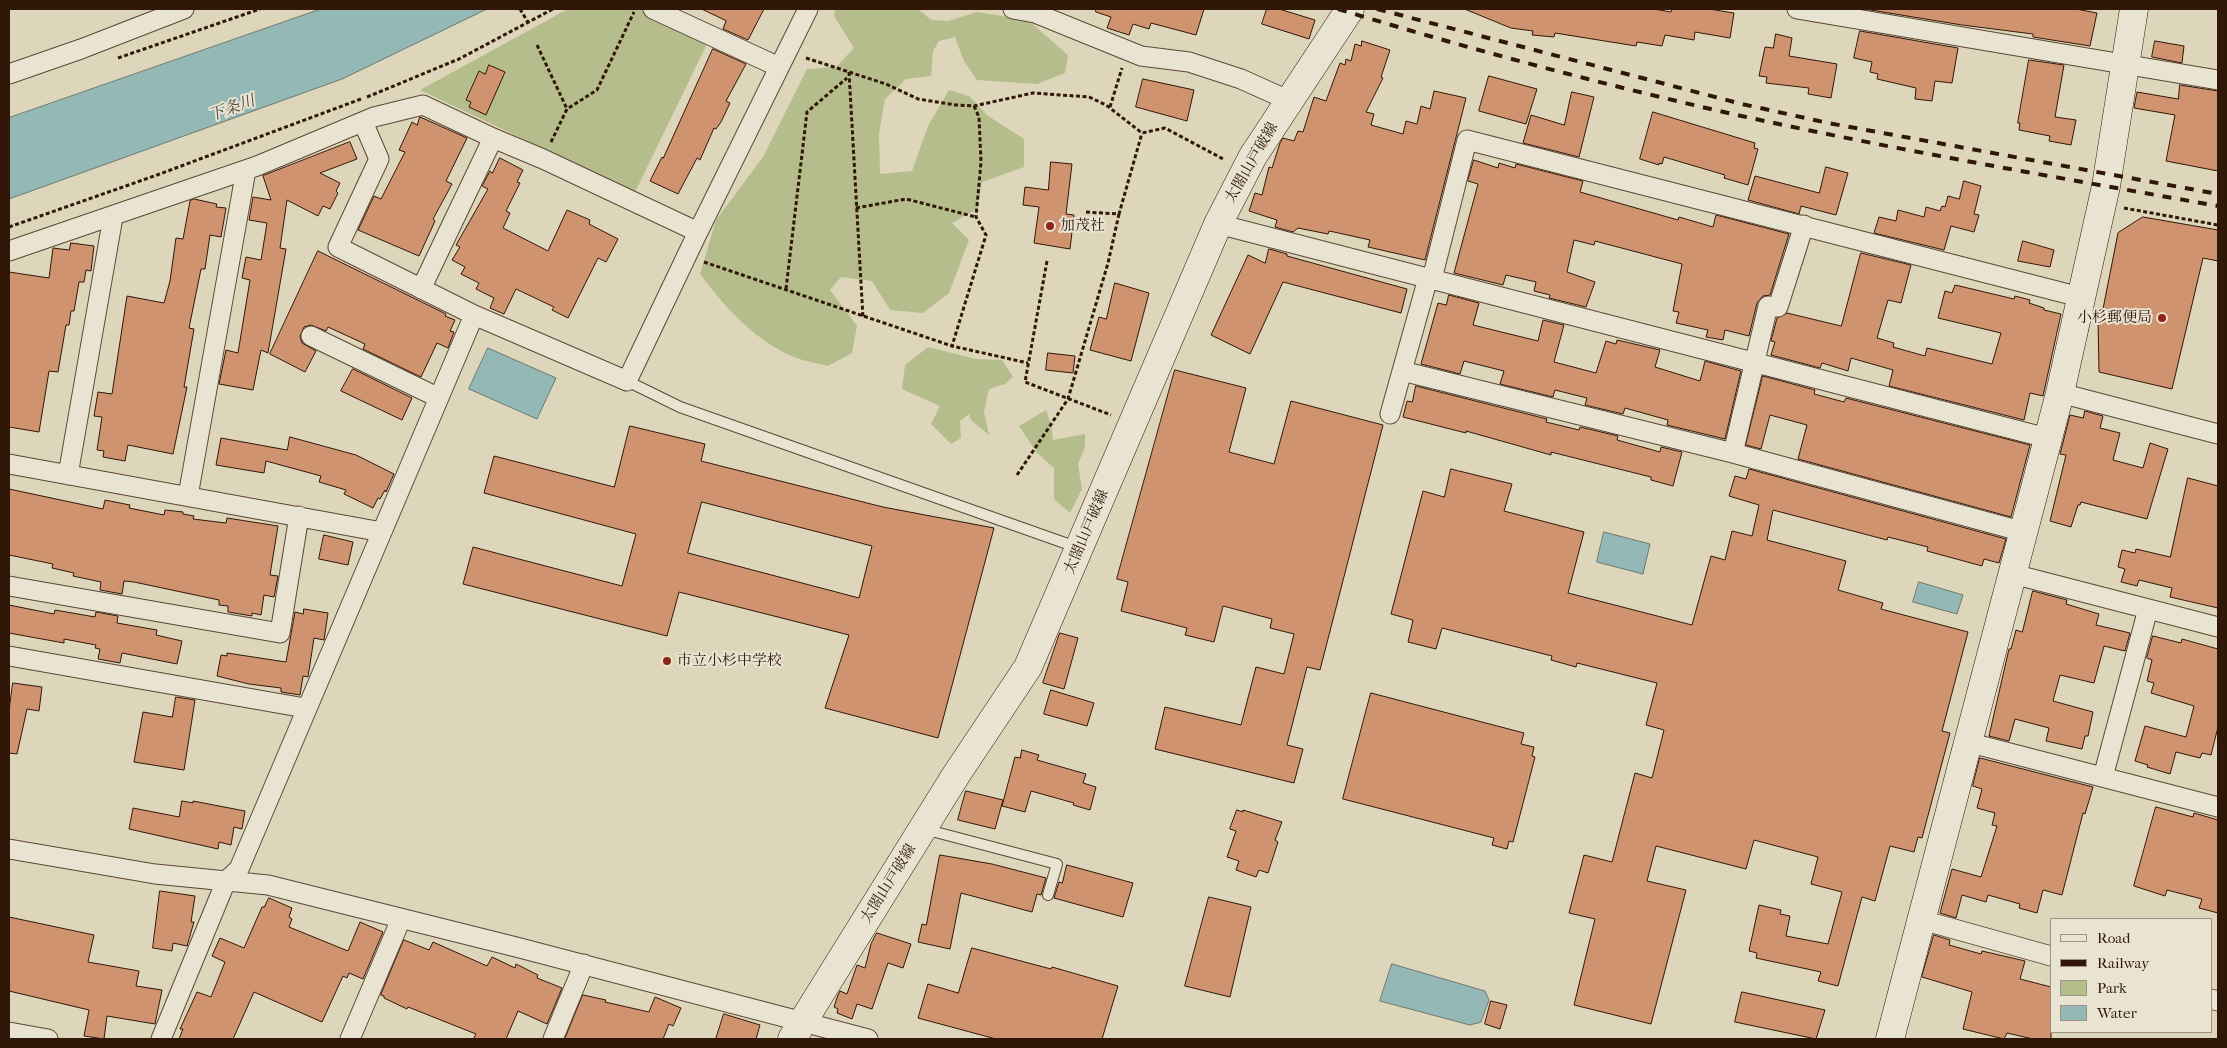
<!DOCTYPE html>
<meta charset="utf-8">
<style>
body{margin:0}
#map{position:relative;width:2227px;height:1048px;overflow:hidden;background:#ddd6ba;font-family:"IM FELL French Canon",serif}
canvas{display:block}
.frame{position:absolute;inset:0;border:10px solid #311707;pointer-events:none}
.legend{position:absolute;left:2050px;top:918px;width:162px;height:115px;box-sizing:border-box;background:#e9e4d2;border:1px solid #9f9281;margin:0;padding:6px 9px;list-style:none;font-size:15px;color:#311707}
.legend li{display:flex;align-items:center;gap:10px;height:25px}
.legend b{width:25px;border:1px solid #9f9281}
</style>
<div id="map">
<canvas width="2227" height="1048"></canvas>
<div class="frame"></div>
<ul class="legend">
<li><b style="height:6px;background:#e9e4d2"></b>Road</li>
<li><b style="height:6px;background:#311707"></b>Railway</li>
<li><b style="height:14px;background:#b5bd8d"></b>Park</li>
<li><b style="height:14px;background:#93b8b5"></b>Water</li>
</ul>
</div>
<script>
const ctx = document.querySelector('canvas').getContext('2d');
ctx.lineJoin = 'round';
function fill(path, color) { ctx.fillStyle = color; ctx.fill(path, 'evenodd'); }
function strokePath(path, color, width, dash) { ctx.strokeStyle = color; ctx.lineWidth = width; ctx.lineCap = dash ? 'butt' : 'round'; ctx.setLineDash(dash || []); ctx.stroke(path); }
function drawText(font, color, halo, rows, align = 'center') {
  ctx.font = font + ' "IM FELL French Canon","Noto Serif JP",serif'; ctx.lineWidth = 4; ctx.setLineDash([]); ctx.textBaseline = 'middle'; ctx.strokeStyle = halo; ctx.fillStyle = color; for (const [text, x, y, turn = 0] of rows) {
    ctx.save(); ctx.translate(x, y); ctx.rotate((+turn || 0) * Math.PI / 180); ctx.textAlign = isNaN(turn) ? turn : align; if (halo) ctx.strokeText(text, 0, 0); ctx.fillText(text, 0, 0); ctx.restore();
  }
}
fill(new Path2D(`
 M568 9H638L708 42 635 192 420 90Z
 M835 9H918L931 20 948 21 977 12 1028 20 1068 55 1065 73 1037 84 977 80 964 61 955 37 939 41 933 51 931 76 906 79 885 99 879 133 880 174 912 171 928 126 949 90 969 96 988 116 1024 139V167L982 182 977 209 952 223 969 240 949 293 923 313 890 310 872 281 841 277 830 290 857 326 852 353 828 366C815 363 799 360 787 354 751 336 724 306 700 274L716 220 763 157 807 69 836 67 854 48 834 16Z
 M928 347 976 359 1002 360 1013 377 1005 384 989 389 984 411 989 435 971 420 969 414 960 421 961 438 951 444 931 424 940 406 902 389 905 365Z
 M1046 410 1051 424 1053 440 1085 434V447L1078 464 1082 489 1070 513 1054 499V468L1037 453 1019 426Z`), '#b5bd8d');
const water = new Path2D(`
 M321 9H487L342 79 9 199V118Z
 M488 348 556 378 537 419 469 389Z
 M1604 532 1650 544 1643 574 1597 562Z
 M1919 582 1963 595 1957 614 1913 602Z
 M1392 964 1485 991 1489 1000 1481 1022 1470 1025 1380 1001Z`);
fill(water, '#93b8b5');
strokePath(water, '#6c786f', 1);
const building = new Path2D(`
 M702 9H764L748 40 723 29 726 21Z
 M1096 9H1204L1196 35 1151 23 1149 29 1133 24 1129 35 1107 28 1111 17 1096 12Z
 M1267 9H1279L1315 20 1309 39 1262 24Z
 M1465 9H1654L1671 12 1672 9H1709L1734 13 1730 38 1695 32 1694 40 1665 35 1662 46 1637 42 1636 46 1555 33 1554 37 1532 35 1533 31 1511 28Z
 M1865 9H2076L2097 13 2090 46 2033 37V34L1962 25Z
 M1860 31 1958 48 1952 83 1935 81 1932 101 1915 99 1916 88 1877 79 1878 74 1870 72 1872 62 1854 58Z
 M1776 34 1792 38 1789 56 1837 64 1831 98 1808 94 1809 88 1766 83 1767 77 1759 76 1765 47 1773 48Z
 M1362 41 1390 50 1381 77 1383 78 1366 112 1374 114 1371 125 1403 134 1406 121 1417 124 1421 106 1430 109 1434 91 1466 98 1425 260 1368 247 1370 240 1334 232 1329 231 1328 234 1298 228 1293 232 1275 227 1277 220 1249 211 1255 193 1262 195 1269 167 1272 168 1280 143 1283 138 1294 141 1298 131 1303 132 1314 97 1326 101 1340 63 1345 65 1346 59 1351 61 1355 44 1361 46Z
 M2155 41 2184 46 2182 63 2152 57Z
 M713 49 746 64 726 101 730 103 721 122 716 129 714 128 700 160 697 158 678 194 650 181 662 157 663 158Z
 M2029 60 2064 65 2055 117 2076 120 2071 145 2049 141 2050 136 2019 130 2020 123H2018Z
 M489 65 505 72 486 115 469 107 471 102 466 100 479 71 485 74Z
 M1489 76 1537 89 1526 124 1479 111Z
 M1143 79 1194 90 1187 121 1136 107Z
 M2180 85 2218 91V171L2166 161 2175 115 2134 108 2137 92 2178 99Z
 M1572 92 1594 97 1579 157 1523 143 1531 115 1564 125Z
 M1653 112 1755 143 1754 148 1758 149 1748 185 1724 178 1725 175 1664 157 1662 164 1659 163V165L1640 159Z
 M420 117 467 138 446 181 452 184 433 219 435 221 419 256 358 230 374 196 381 199 405 152 399 150 412 122 417 125Z
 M350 142 357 159 320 173 340 183 336 191 338 193 330 209 323 206 318 216 287 200 280 248 286 249 268 353 261 350 253 390 219 384 226 350 238 353 250 280 242 278 246 257 261 260 267 223 249 220 253 197 271 200 263 176Z
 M500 158 523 170 517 182 520 183 506 211 510 213 503 228 548 251 567 210 590 220 589 224 618 239 606 262 598 258 568 318 552 310 554 307 516 289 504 314 490 308 494 298 476 289 479 283 461 274 465 267 452 260 460 247 456 245 488 189 482 186 490 171 492 173Z
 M1474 160 1498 168 1499 163 1515 168 1516 164 1583 181 1580 192 1678 220 1679 217 1713 227 1716 215 1789 234 1770 295 1763 296 1757 303 1749 336 1725 330 1723 340 1706 337 1708 330 1676 323 1679 312 1673 311 1682 264 1595 241 1594 245 1574 240 1567 272 1595 282 1586 307 1549 298 1550 295 1534 291 1536 282 1506 275 1503 285 1454 273 1478 184 1468 181Z
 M1051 162 1072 164 1066 214 1074 215 1070 249 1034 243 1039 207 1023 205 1025 187 1048 190Z
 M1826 167 1848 173 1836 215 1801 206 1799 214 1748 200 1755 176 1819 193Z
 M1964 181 1981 186 1974 214 1979 215 1974 232 1951 226 1944 250 1874 233 1879 217 1896 221 1898 210 1924 217 1926 207 1940 211 1942 206 1945 207 1948 196 1959 199Z
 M194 199 217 204 216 207 226 208 221 237 210 235 205 269H201L189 328 194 329 184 387H187L173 454 128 445 125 461 103 457 104 451 97 450 102 417 94 416 98 392 112 394 127 296 164 303 170 281 176 238 183 239 190 201Z
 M2143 217 2218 230V261L2203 258 2172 389 2099 372 2098 319 2094 313 2103 309 2118 233Z
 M2023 241 2054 250 2050 267 2018 261Z
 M71 243 94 246 91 271 86 270 84 282H79L74 311H71L69 325H66L58 372 49 371 39 432 9 427V272L49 278 53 248 69 250Z
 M1269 249 1287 254V256L1407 289 1401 313 1283 282 1250 354 1211 335 1248 255 1265 263Z
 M318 251 446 314 445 316 455 320 450 331 454 332 448 348 437 343 421 377 363 349 365 344 328 327 326 331 311 325 304 327 300 336 302 343 316 351 305 372 270 354Z
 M1861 253 1911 265 1901 303 1888 300 1877 338 1894 343 1893 347 1925 356 1927 348 1992 364 2001 333 1938 318 1945 291 1952 293 1955 285 2014 299 2015 296 2030 300 2029 303 2044 308V310L2061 314 2043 396 2030 393 2024 420 1889 386 1893 370 1851 358 1848 371 1822 363 1820 368 1771 355 1775 342 1771 341 1777 318 1787 313 1841 326Z
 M1115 283 1149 293 1131 361 1090 350 1099 317 1106 319Z
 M1449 295 1479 303 1473 325 1538 341 1543 320 1564 325 1554 362 1596 373 1606 341 1616 344 1617 340 1660 350 1655 367 1700 381 1705 361 1741 371 1725 439 1667 425 1668 420 1625 408 1623 414 1585 405 1587 398 1555 390 1553 397 1500 384 1504 371 1464 361 1460 374 1421 364 1438 303 1446 305Z
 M1048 353 1075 356 1073 373 1046 370Z
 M353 369 412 398 402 420 341 391Z
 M1175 370 1246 388 1229 452 1274 464 1291 401 1383 425 1320 670 1307 667 1287 745 1303 749 1294 783 1155 749 1165 707 1241 725 1256 667 1284 674 1294 634 1270 628 1272 619 1223 606 1214 642 1185 635 1187 628 1121 611 1128 582 1117 579Z
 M1763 376 1815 390 1814 394 1844 402 1846 398 2030 445 2011 517 1798 459 1807 425 1770 415 1761 449 1746 445Z
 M1416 386 1547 419 1546 422 1579 430 1580 427 1618 436 1617 440 1660 452 1661 447 1682 452 1673 486 1651 480V477L1551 452V455L1466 431V433L1403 417 1407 401 1412 402Z
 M2085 411 2103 416 2100 428 2120 433 2113 460 2143 468 2150 443 2168 449 2147 519 2081 502 2080 505H2078L2071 527 2050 521 2066 455 2060 454 2070 415 2083 418Z
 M630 426 705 444 701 461 883 507 994 528 938 738 825 708 849 635 679 592 667 636 463 584 473 547 622 586 636 534 484 493 494 456 614 487ZM702 502 872 546 859 598 688 553Z
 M290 437 356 455 394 474 386 492 385 490 380 499 378 498 373 508 344 494 346 490 319 482 321 476 266 461 264 473 216 465 221 438 287 450Z
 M1451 469 1512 484 1504 511 1584 532 1568 593 1692 625 1711 556 1725 560 1732 531 1752 536 1759 505 1729 496 1735 476 1746 479 1749 469 2006 539 1999 563 1984 559 1982 566 1927 551 1928 547 1888 537 1887 540 1773 510 1767 540 1846 561 1838 590 1883 603 1881 609 1968 632 1942 731 1950 733 1922 838 1918 837 1914 852 1890 846 1875 901 1862 897 1838 986 1818 981 1821 972 1756 958 1757 953 1749 951 1759 905 1781 910 1780 914 1790 916 1786 936 1828 944 1842 892 1811 884 1818 857 1754 840 1746 869 1656 846 1647 881 1686 890 1651 1024 1574 1005 1595 919 1569 913 1584 855 1612 862 1635 773 1652 778 1664 730 1646 725 1657 683 1577 663 1576 667 1551 660 1552 656 1442 628 1436 649 1408 642 1413 620 1391 614 1423 491 1444 497Z
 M2188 478 2218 486V608L2170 597 2172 588 2139 580 2137 586 2121 582 2125 569 2118 567 2122 550 2135 553 2136 549 2170 557Z
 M9 489 103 509 105 500 130 505 129 508 164 515 165 510 183 512V514L194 516 193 519 226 523 227 518 278 526 270 575 278 576 274 597 264 595 261 615 252 613V616L228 612V606L219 605V600L134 582 124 581 122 594 100 590 101 582 73 576 74 573 52 568 53 564 9 555Z
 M324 535 353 542 348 565 319 559Z
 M2033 591 2067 600 2066 604 2099 614 2096 625 2130 633 2125 651 2104 646 2094 683 2060 675 2053 701 2093 712 2088 736H2085L2082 749 2046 741 2049 728 2015 719 2009 741 1989 736 2009 649H2011L2016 630 2022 632Z
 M9 605 54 614 55 610 95 617 96 612 118 616 117 623 157 630 156 635 182 641 177 664 122 653 120 663 98 659 100 649 95 648 96 645 64 639V643L9 633Z
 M304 609 328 613 324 640 314 638 308 677 303 676 300 695 281 692V688L249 684 217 676 221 655 227 656V653L286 662 295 612 303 614Z
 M1060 633 1078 638 1064 689 1043 683Z
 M2153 636 2181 643 2182 639 2218 649V727L2211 755 2202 753 2200 758 2176 752 2170 774 2147 767 2148 765 2135 761 2145 726 2186 737 2194 706 2151 693 2154 683 2147 681 2152 660 2147 658Z
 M13 683 42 687 39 711 27 709 17 754 9 753V711Z
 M1051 690 1094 703 1087 726 1044 714Z
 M1371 693 1524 733 1521 744 1534 747 1532 756 1535 757 1513 842 1509 841 1507 849 1492 845 1494 838 1343 799Z
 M176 697 195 700 184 770 134 762 143 712 172 717Z
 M1022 750 1039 755 1037 760 1086 774 1083 783 1096 787 1090 810 1073 805 1074 803 1031 791 1025 812 1002 806 1015 757 1020 758Z
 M1980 758 2093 787 2085 814 2083 813 2062 895 2043 890 2037 913 2019 908 2020 904 1988 895 1986 902 1962 895 1956 918 1940 913 1952 869 1981 877 1997 826 1992 825 1995 813 1977 808 1982 789 1973 786Z
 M966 791 1003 800 995 829 958 820Z
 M182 801 193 803V801L245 811 242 829 234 827 231 845 219 842 218 849 129 829 133 808 179 817Z
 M2156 807 2193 817 2194 813 2218 820V913L2199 908 2202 899 2167 890 2165 896 2134 886Z
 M1237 810 1243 812V810L1282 822 1275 840 1278 842 1268 873 1259 870 1256 877 1236 870 1239 861 1227 857 1236 831 1230 829Z
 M940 855 992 864 1046 878 1041 895 1037 894 1032 912 961 893 950 949 918 942 922 924 926 925Z
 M1067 865 1133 883 1123 917 1054 898 1059 882 1062 883Z
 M160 891 195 896 191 922H194L187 946 173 943 172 951 153 948Z
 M1209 897 1251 907 1230 997 1185 986Z
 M269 898 292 908 289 917 292 919 289 927 348 951 360 922 383 932 363 979 349 973 347 978 343 976 322 1022 254 992 233 1039H179L183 1029H180L197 992 211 997 225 962 212 956 220 938 244 948 262 907H264Z
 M9 917 94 935 88 962 139 971 136 986 162 990 155 1024 107 1016 104 1039 84 1036 89 1010 9 991Z
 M877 933 911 944 903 968 888 963 872 1009 857 1004 852 1019 837 1013 838 1009 834 1007 838 995 840 991 847 994 857 965 865 968 871 944Z
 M1934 935 1950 940 1949 945 1981 954 1982 951 2025 961 2020 979 2051 987V1039H2033L2007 1033 2004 1039 1963 1029 1972 992 1922 977Z
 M404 940 429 950 433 942 487 966 492 957 515 968 516 964 538 975 537 978 562 988 547 1024 518 1011 506 1039H473L476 1034 408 1007 407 1009 384 998V996L381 995Z
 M972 948 1051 969 1052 967 1118 986 1102 1039H996L918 1018 928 984 958 993Z
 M1742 992 1825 1010 1816 1039 1735 1022Z
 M583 995 606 1000 605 1002 649 1012 655 997 681 1008 673 1026 669 1024 663 1039H565Z
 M1491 1001 1507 1005 1500 1029 1485 1024Z
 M724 1014 760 1025 756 1039H716Z`);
fill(building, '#cf9370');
strokePath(building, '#311707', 1);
const lane = new Path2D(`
 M627 381 680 407 1079 548
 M924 829 1057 864 1048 895`);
const street = new Path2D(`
 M653 9 779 67
 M1013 9 1035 13 1141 56 1189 62 1241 79 1290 101
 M1797 9 2218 80
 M9 74 81 49 184 9
 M363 122 379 159 338 247 474 315
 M1218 224 2047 438
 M9 251 257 166 374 117 423 105 493 138 543 159 698 232 808 9
 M1432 279 1467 140 2080 297
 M421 289 493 138
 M311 336 437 397
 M1402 371 1733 453 2024 532
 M2060 393 2218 434
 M1390 414 1428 278
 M1733 453 1768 306 1778 307 1804 225
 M9 464 382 532
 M68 475 113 217
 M188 496 246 170
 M2013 574 2218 627
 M9 586 280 633 299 516
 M9 656 305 708
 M1967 742 2218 807
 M2103 777 2148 609
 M9 849 155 874 268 885 516 947 868 1039
 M1922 920 2051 956
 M2211 999 2218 1001
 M9 1032 48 1039
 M161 1039 226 881 239 869 474 315 627 381 698 232
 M350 1039 401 919
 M553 1039 584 964`);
const secondary = new Path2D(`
 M792 1039 956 775 1028 667 1218 224 1253 156 1350 9
 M1890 1039 2060 393 2106 186 2134 9`);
strokePath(lane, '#5c4734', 12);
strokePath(street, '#5c4734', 21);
strokePath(secondary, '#311707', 29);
strokePath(new Path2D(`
 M520 9 529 24
 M537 45 567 109
 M118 58 260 9
 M806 58 886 84 918 99 956 105 974 106 1033 93 1089 97 1106 105 1142 133 1165 128 1225 160
 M849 72 863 318
 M367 97 459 59 553 9
 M974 106 979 117 981 162 976 217 986 235 952 346 1028 363
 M1110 107 1122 68
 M551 142 567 109 597 90 634 12
 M856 208 906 199 976 217
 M2124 208 2218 225
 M1086 212 1119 214 1142 133
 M9 227 157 175 361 99
 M1047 261 1025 382 1111 415
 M704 262 952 346
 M786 289 807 112 847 78
 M1017 475 1068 399 1108 263 1119 214`), '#311707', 3, [4, 2.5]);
strokePath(lane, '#e9e4d2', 10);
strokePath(street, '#e9e4d2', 19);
strokePath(secondary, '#e9e4d2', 28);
strokePath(new Path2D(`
 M1338 9C1466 48 1597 83 1728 113 1890 149 2055 177 2218 206
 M1377 9 1742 104 1828 123 2218 194`), '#311707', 4, [9, 9]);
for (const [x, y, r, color] of [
 [1050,226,5,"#8f2418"],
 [2162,318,5,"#8f2418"],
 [667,661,5,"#8f2418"]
]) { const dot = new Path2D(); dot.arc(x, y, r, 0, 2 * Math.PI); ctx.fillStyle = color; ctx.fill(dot); strokePath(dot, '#e9e4d2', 2); }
drawText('15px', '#311707', '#e9e4d2', [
 ["太閤山戸破線",1252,163,-60],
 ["太閤山戸破線",1087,532,-67],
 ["太閤山戸破線",889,884,-58]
]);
drawText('15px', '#311707', '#e9e4d2', [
 ["加茂社",1060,226],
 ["小杉郵便局",2152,318,"right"],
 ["市立小杉中学校",677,661]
], 'left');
drawText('italic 16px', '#4e473b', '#e9e4d2', [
 ["下条川",232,109,-20]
]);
</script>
